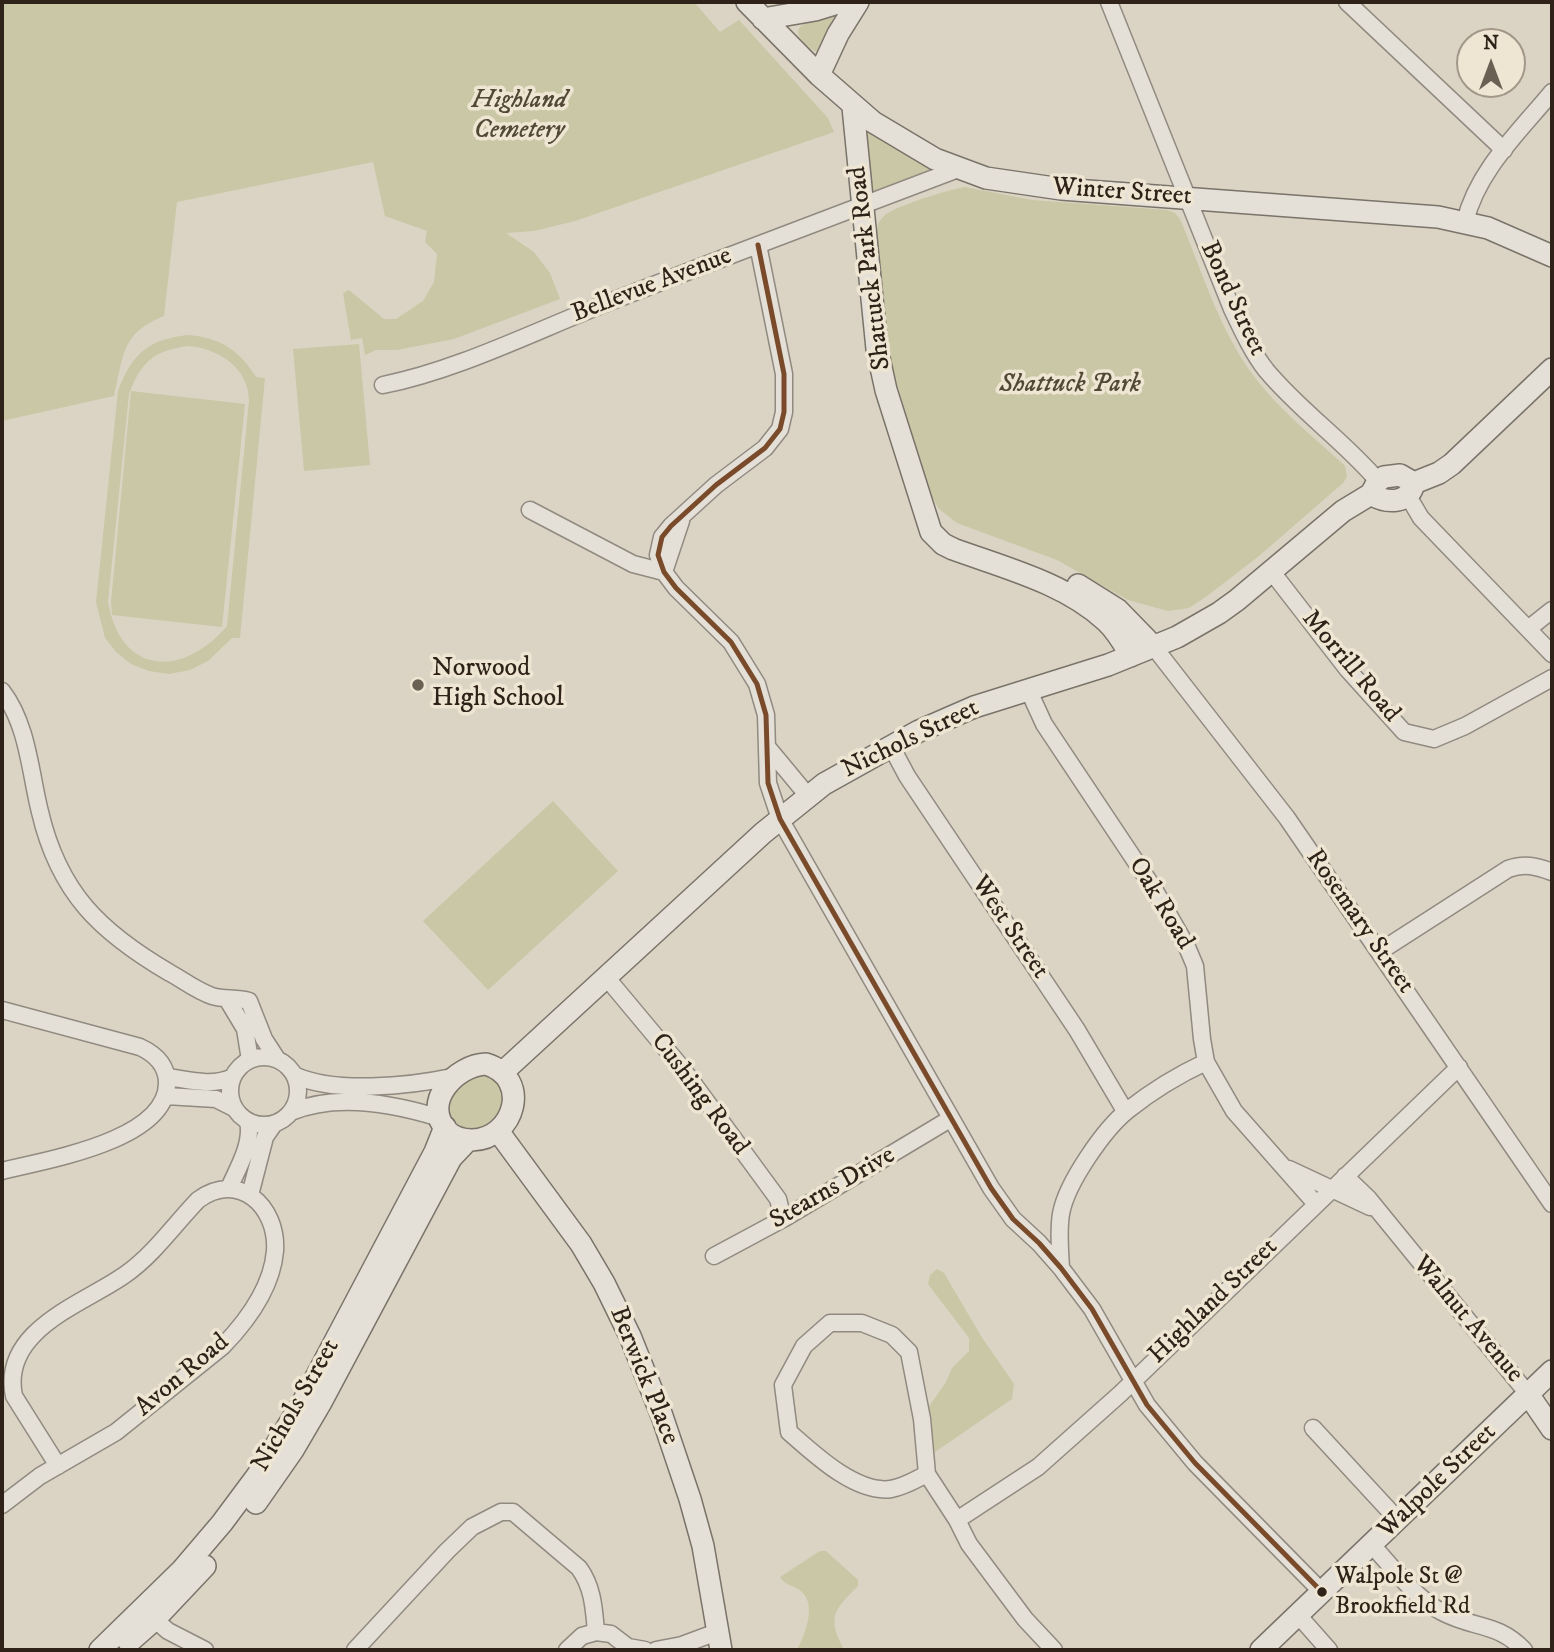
<!DOCTYPE html>
<style>
body{margin:0}
#map{position:relative;width:1554px;height:1652px;overflow:hidden;background:#dbd4c4;font-family:"IM FELL DW Pica",serif}
canvas{display:block}
.frame{position:absolute;inset:0;border:4px solid #2f2218;pointer-events:none}
.north{position:absolute;left:1456px;top:28px;width:70px;height:70px;box-sizing:border-box;background:#eee5d2;border:2px solid #a29788;border-radius:50%;rotate:0deg;font-size:19px;font-weight:700;line-height:28px;text-align:center;color:#2f2218}
.north::after{content:'';display:block;margin:auto;width:24px;height:32px;background:#6b6054;clip-path:polygon(50% 0,100% 100%,50% 72%,0 100%)}
</style>
<div id="map">
<canvas width="1554" height="1652"></canvas>
<div class="frame"></div>
<div class="north">N</div>
</div>
<script>
const ctx = document.querySelector('canvas').getContext('2d');
ctx.lineJoin = 'round';
function fill(path, color) { ctx.fillStyle = color; ctx.fill(path, 'evenodd'); }
function strokePath(path, color, width, dash) { ctx.strokeStyle = color; ctx.lineWidth = width; ctx.lineCap = dash ? 'butt' : 'round'; ctx.setLineDash(dash || []); ctx.stroke(path); }
function drawText(font, color, halo, rows, align = 'center') {
  ctx.font = font + ' "IM FELL DW Pica",serif'; ctx.lineWidth = 7; ctx.setLineDash([]); ctx.textBaseline = 'middle'; ctx.strokeStyle = halo; ctx.fillStyle = color; for (const [text, x, y, turn = 0] of rows) {
    ctx.save(); ctx.translate(x, y); ctx.rotate((+turn || 0) * Math.PI / 180); ctx.textAlign = isNaN(turn) ? turn : align; if (halo) ctx.strokeText(text, 0, 0); ctx.fillText(text, 0, 0); ctx.restore();
  }
}
fill(new Path2D(`
 M2 2H694L720 32 739 20 828 118 834 132 575 221 534 231 506 233 534 252 550 273 560 299 454 339 397 350H376L365 355 362 338 351 340 343 293 349 290 384 319H396L423 301 434 282 437 254 425 242 427 231 385 216 373 162 177 202 164 316C121 333 124 355 114 396L2 421Z
 M832 13 839 16 823 48 816 52C780 27 806 22 832 13Z
 M866 131 930 165 931 170 870 194Z
 M965 187 1032 200 1167 210 1175 213 1180 219C1202 271 1219 329 1253 375 1278 409 1314 437 1345 466L1347 477 1343 483 1259 556 1207 596 1189 608 1168 611 1128 600 1057 560 957 523 939 509 929 492 892 367 885 327 876 231C878 225 879 220 884 216 894 206 951 189 965 187Z
 M189 335C221 338 239 350 256 377L265 378 240 638H232L208 661 190 670 169 674 149 671 131 664 116 652 105 638 96 602 118 391C132 353 149 339 189 335ZM189 346C219 349 249 368 249 401L227 626C183 678 121 676 108 602L129 394C141 362 154 350 189 346Z
 M359 344 370 465 304 471 293 349Z
 M131 391 245 404 222 627 112 615 111 602Z
 M553 801 618 871 488 990 423 921Z
 M473 1074 491 1075 504 1091C504 1096 504 1103 502 1108 486 1156 412 1117 473 1074Z
 M937 1269 944 1273 981 1336 1014 1384 1012 1399 935 1452 925 1412 946 1382 952 1368 969 1351V1338L928 1284 930 1275Z
 M820 1551H826L858 1580V1586C833 1611 827 1617 844 1650H797C805 1635 819 1601 798 1589 791 1584 786 1586 780 1577Z`), '#c9c7a5');
const street = new Path2D(`
 M1109 2 1232 309C1242 330 1252 352 1266 370 1300 411 1344 441 1378 481
 M1347 2 1504 150
 M1465 222C1477 171 1519 132 1552 92
 M758 245 784 374V412L780 429 765 448 716 485 671 526 662 537 658 555 664 572 676 588 731 642 757 684 766 715 768 783 780 819 991 1188 1013 1219 1039 1243 1061 1268 1092 1309 1147 1405 1195 1463 1322 1592
 M383 385C459 370 539 329 612 301 727 256 843 213 958 169
 M1408 496 1421 518 1552 654
 M530 510 633 564 664 572
 M664 572 681 521
 M1272 572 1348 670 1404 732 1434 739 1465 726 1552 678
 M1528 629 1552 610
 M1154 647 1287 818 1552 1204
 M1028 689 1044 724 1154 889 1187 947 1195 966 1202 1039 1206 1062 1234 1111 1316 1204
 M2 691C28 725 30 772 40 812 59 893 100 932 170 973 183 980 197 991 212 996 224 1000 236 997 249 1001L264 1039 277 1059
 M891 746 907 776 1077 1030 1125 1111
 M769 749 808 796
 M1379 952 1508 869C1524 863 1536 866 1552 872
 M606 977 682 1068 778 1199 783 1219
 M227 999 245 1029 250 1060
 M2 1010 140 1047C155 1054 167 1065 167 1083 167 1141 45 1160 2 1171
 M230 1091a34 34 0 1 1 68 0a34 34 0 1 1-68 0Z
 M294 1075C334 1094 410 1086 452 1077
 M167 1077C189 1080 212 1087 233 1077
 M166 1096 216 1099 234 1108
 M291 1112C336 1093 395 1104 440 1118
 M1289 1169 1370 1207
 M1345 1176 1368 1198 1528 1394
 M229 1188C238 1168 253 1143 248 1121
 M250 1195 265 1137 274 1124
 M714 1256 783 1219 950 1119
 M1061 1268C1060 1249 1058 1232 1061 1214 1066 1184 1104 1129 1128 1110 1152 1091 1178 1075 1206 1062
 M1313 1428 1398 1520
 M927 1474C915 1480 904 1487 891 1489 856 1494 814 1454 789 1432L783 1385 804 1346 830 1323H862L892 1335 909 1352 922 1419 927 1474 957 1520 969 1544 1025 1619 1054 1650
 M2 1505 40 1476 116 1432 223 1346C247 1321 272 1287 275 1251 278 1206 238 1170 198 1200 174 1225 154 1254 126 1274 86 1303 0 1329 14 1396L58 1466
 M957 1520 1038 1467 1120 1394 1459 1067
 M1372 1545C1393 1568 1415 1598 1442 1612 1474 1629 1497 1622 1524 1650
 M146 1612 168 1631 205 1650
 M1298 1615 1329 1650
 M355 1650 447 1551 472 1527 501 1512H513L579 1568C593 1587 594 1609 596 1632L611 1634 628 1647 645 1650
 M567 1650 582 1636 596 1632
 M656 1650 682 1645 717 1632`);
const secondary = new Path2D(`
 M747 2 819 75 873 122 935 159 986 178 1061 189 1438 217 1488 228 1552 256
 M763 19 815 10 841 2
 M819 75 838 34 858 2
 M853 107 877 349 886 390 931 532 943 544 953 549C1005 568 1065 583 1106 621 1117 631 1124 644 1131 656
 M1414 483 1439 473 1452 464 1552 369
 M1371 494C1387 504 1410 504 1414 483
 M1078 585 1118 610 1154 647
 M486 1064C532 1078 515 1139 472 1140 463 1140 453 1137 447 1131 421 1102 456 1065 486 1064Z
 M503 1072 763 833 824 784 919 731 974 707 1108 665 1177 637 1219 613 1237 600 1343 511 1371 494 1378 481 1384 477 1400 475 1414 483
 M498 1131 581 1244 604 1283 630 1336 662 1416 690 1499 703 1546 721 1650
 M1528 1394 1552 1429
 M256 1503 293 1450 320 1404 451 1158 468 1140
 M129 1642 154 1620 205 1566
 M100 1650 182 1570 222 1523 257 1476 304 1400 435 1152 445 1127
 M1261 1650 1552 1371`);
strokePath(street, '#908a80', 19);
strokePath(secondary, '#797369', 24);
strokePath(street, '#e4e0d8', 16);
strokePath(secondary, '#e4e0d8', 21);
strokePath(new Path2D(`
 M758 245 784 374V412L780 429 765 448 716 485 671 526 662 537 658 555 664 572 676 588 731 642 757 684 766 715 768 783 780 819 991 1188 1013 1219 1039 1243 1061 1268 1092 1309 1147 1405 1195 1463 1322 1592`), '#7a4b2a', 5);
for (const [x, y, r, color] of [
 [418,685,7,"#6b6054"],
 [1322,1592,6,"#2f2218"]
]) { const dot = new Path2D(); dot.arc(x, y, r, 0, 2 * Math.PI); ctx.fillStyle = color; ctx.fill(dot); strokePath(dot, '#eee5d2', 2.5); }
drawText('24px', '#2f2218', '#eee5d2', [
 ["Walpole St @",1335,1578],
 ["Brookfield Rd",1335,1608]
], 'left');
drawText('italic 26px', '#524935', '#eee5d2', [
 ["Highland",519,102],
 ["Cemetery",519,132],
 ["Shattuck Park",1070,386]
]);
drawText('26px', '#2f2218', '#eee5d2', [
 ["Winter Street",1122,193,4],
 ["Shattuck Park Road",871,268,-97],
 ["Bellevue Avenue",652,286,-21],
 ["Bond Street",1232,299,65],
 ["Morrill Road",1350,667,50],
 ["Nichols Street",911,740,-26],
 ["Oak Road",1160,904,59],
 ["Rosemary Street",1359,922,55],
 ["West Street",1009,928,56],
 ["Cushing Road",699,1095,53],
 ["Stearns Drive",833,1189,-30],
 ["Highland Street",1214,1302,-44],
 ["Walnut Avenue",1467,1320,50],
 ["Avon Road",183,1376,-40],
 ["Berwick Place",643,1376,68],
 ["Nichols Street",297,1406,-60],
 ["Walpole Street",1438,1482,-44]
]);
drawText('26px', '#2f2218', '#eee5d2', [
 ["Norwood",432,670],
 ["High School",432,700]
], 'left');
</script>
